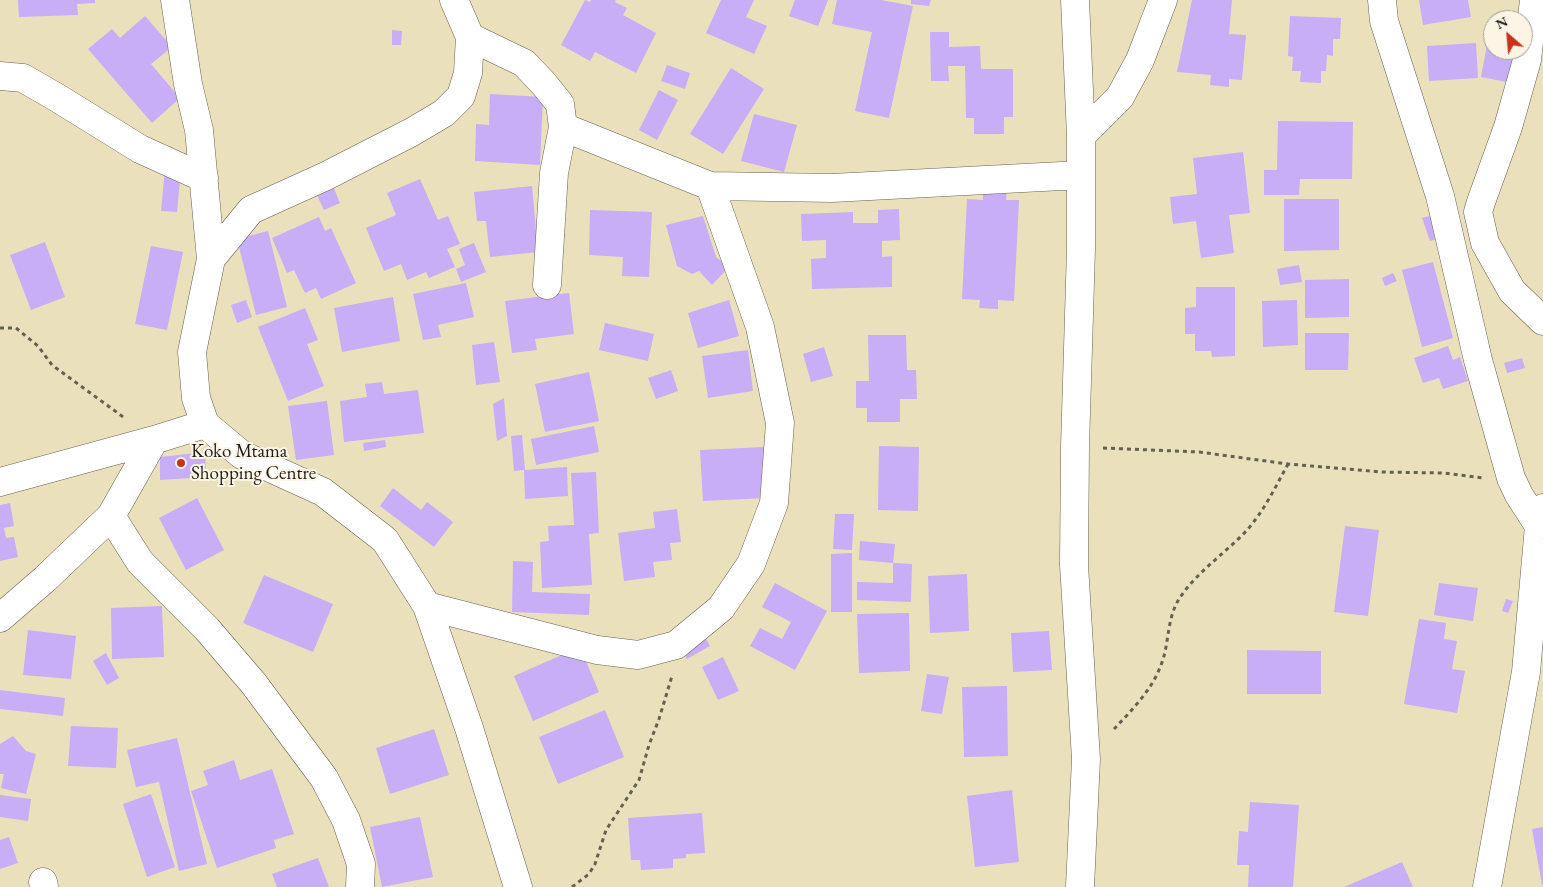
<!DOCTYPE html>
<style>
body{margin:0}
#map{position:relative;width:1543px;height:887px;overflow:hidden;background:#ebe0bc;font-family:"EB Garamond",serif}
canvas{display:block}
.north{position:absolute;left:1483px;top:10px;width:50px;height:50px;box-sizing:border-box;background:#fcf5e5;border:1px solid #a29e95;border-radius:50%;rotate:333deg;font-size:14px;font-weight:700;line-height:20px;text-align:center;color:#1c1c1c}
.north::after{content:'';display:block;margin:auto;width:18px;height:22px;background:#c8321e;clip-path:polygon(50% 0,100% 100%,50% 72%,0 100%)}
</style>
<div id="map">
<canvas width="1543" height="887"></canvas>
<div class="north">N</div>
</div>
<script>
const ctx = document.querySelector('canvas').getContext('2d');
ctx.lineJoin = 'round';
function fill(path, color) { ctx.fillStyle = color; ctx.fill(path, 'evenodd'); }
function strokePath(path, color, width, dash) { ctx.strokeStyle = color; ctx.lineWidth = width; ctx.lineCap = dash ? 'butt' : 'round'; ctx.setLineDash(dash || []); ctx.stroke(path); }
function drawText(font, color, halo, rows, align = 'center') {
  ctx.font = font + ' "EB Garamond",serif'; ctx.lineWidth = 4; ctx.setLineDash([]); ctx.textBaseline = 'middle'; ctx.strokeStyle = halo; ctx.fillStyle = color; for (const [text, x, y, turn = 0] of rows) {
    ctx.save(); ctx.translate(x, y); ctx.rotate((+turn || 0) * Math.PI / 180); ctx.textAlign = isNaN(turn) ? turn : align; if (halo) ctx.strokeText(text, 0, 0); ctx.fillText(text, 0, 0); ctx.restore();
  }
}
fill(new Path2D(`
 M18 0H95V3L77 4 78 15 19 17Z
 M585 0 590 2 591 0H616L615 2 627 8 623 15 656 33 636 73 595 52 590 61 561 45Z
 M721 0H754L746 17 767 26 754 54 706 33Z
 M795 0H828L818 26 789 16Z
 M837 0H881L913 6 889 118 855 111 872 32 832 24Z
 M911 0H931L929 6 911 4Z
 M1192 0H1232L1229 34 1246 35 1242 80 1229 79V87L1210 85 1211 75 1177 72Z
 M1419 0H1468L1471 17 1423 25Z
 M145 16 172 47 151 64 180 98 152 123 88 49 112 29 120 38Z
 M1290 16 1341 18 1340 39H1333V56L1327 55 1326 71H1321V83L1300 82 1301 71H1292L1293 57 1288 56Z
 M1490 29H1493V50H1518L1512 83 1481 77Z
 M392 30 402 31 401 45H392Z
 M930 32H949V47L980 46 981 69H1013V117H1004V134H974V118H966L965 66H948L949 81H931Z
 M1476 43 1478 78 1429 81 1427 46Z
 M667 65 690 73 685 89 661 81Z
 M731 68 764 89 723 154 690 134Z
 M659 90 678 100 657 140 639 130Z
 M490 94 543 97 540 165 475 161 476 124 489 125Z
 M754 114 797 125 784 172 741 161Z
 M1278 121 1353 122 1352 179H1300L1299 195H1264V170H1277Z
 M1243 152 1250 213 1229 215 1234 253 1201 258 1196 221 1173 224 1170 197 1197 194 1193 158Z
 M165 169 181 170 177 212 161 211Z
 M420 179 438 220 448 216 460 244 447 249 455 267 429 278 426 272 407 280 401 264 384 271 366 228 396 215 387 193Z
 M333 186 340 203 324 210 316 193Z
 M532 186 538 252 490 257 486 221H477L474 192Z
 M983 187 1007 188 1006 200H1019L1014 301 998 300V309L979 308 980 300 962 299 967 199 983 200Z
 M1284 199H1339V250L1284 251Z
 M899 209 900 240 882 241V257L892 256V287L812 289 811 259 826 258V240L802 241 801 214 853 212V223H878V210Z
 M590 210 652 212 649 277 622 276 623 257 589 255Z
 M1433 215 1440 238 1430 241 1422 218Z
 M703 216 716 257 729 267 712 285 699 271 692 274 677 266 666 225Z
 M319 217 325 231 331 228 356 283 321 299 316 288 305 293 294 270 287 273 272 238Z
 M268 231 287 307 256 315 237 239Z
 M45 242 65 297 31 310 10 255Z
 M474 243 486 272 461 282 456 269 465 265 459 249Z
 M151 246 183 252 167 330 135 324Z
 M1433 262 1453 338 1422 347 1402 270Z
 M1299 265 1302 282 1280 285 1277 269Z
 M1393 273 1397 281 1385 286 1382 278Z
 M1349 279V317L1305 318V280Z
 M466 283 474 317 438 325 441 337 423 340 413 294Z
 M1196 287H1235V356L1212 357 1211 351H1195V334H1185V308L1196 307Z
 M569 293 574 334 535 339 537 350 512 353 505 301Z
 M393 297 400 341 342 352 334 308Z
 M246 300 252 317 237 323 231 305Z
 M729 300 739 336 698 348 688 313Z
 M1297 300 1298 345 1263 347 1262 301Z
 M305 308 318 340 307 344 324 386 288 401 258 327Z
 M605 323 654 334 648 361 599 350Z
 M1305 333H1349L1348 370H1305Z
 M868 335H906L907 370H916L917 399H900V422H867V408H856V381H869Z
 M494 342 500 382 476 385 472 345Z
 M1448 346 1453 360 1460 357 1468 381 1443 389 1439 378 1423 383 1414 358Z
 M824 347 833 376 811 382 803 354Z
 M748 350 753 391 708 398 702 356Z
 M1522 358 1525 368 1507 373 1504 363Z
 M671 370 678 391 656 399 648 378Z
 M589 372 599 421 545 432 535 384Z
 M382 382 384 394 418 390 424 433 344 442 340 401 367 397 365 384Z
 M504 398 507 436 497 441 493 404Z
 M327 401 334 455 296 460 288 406Z
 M594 426 599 452 536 465 531 439Z
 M522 435 525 470 567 467 568 496 525 499 524 470 514 471 511 436Z
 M385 440 386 447 364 451 363 443Z
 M879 446 919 447 918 511 878 510Z
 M764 447 766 498 703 501 700 450Z
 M205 452 206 477 160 480V457Z
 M596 472 599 533 589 534 592 585 542 588 540 542 549 541 548 526 574 525 571 473Z
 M393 488 421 510 427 502 453 522 434 547 380 506Z
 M197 498 224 550 186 570 159 518Z
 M10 503 14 526 4 528 6 538 14 537 18 557 0 561V505Z
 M677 509 681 542 670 543 672 560 653 562 655 577 624 581 618 533 655 528 653 512Z
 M835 514H854L852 550 833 549Z
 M1345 526 1379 530 1368 616 1334 612Z
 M860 541 895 544 893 563 859 560Z
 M852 553V612H831V554Z
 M513 561 533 562 532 592 590 594 589 615 512 612Z
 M893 563 912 564 911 602 857 600V582L893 583Z
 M967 574 969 631 930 633 928 576Z
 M264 575 333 604 313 652 243 623Z
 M775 583 827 611 795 670 750 646 760 628 782 639 791 622 762 607Z
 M1439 583 1478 588 1473 621 1434 615Z
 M1506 599 1513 601 1508 613 1502 611Z
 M162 606 164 657 112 659 111 608Z
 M909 613 910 671 859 673 857 614Z
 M1419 619 1446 623 1444 639 1457 641 1452 669 1465 671 1457 713 1404 704Z
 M28 630 76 636 71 679 23 675Z
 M1049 631 1052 670 1013 672 1011 633Z
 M703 633 710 646 687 659 680 646Z
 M580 647 599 692 533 721 514 676Z
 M1247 650 1321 651V694H1247Z
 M106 653 119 678 107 685 93 661Z
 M723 657 739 691 718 700 702 667Z
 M927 674 949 677 942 714 921 711Z
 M1007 686 1008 756 964 757 962 687Z
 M0 690 65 698 63 716 0 709Z
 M605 710 624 757 558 784 539 737Z
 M71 726 118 728 116 768 68 766Z
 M434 729 449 775 390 794 376 748Z
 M13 736 26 751 36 754 26 794 1 788 4 774H0V744Z
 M177 738 207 864 179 871 159 782 136 787 127 750Z
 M234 760 240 780 272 769 294 834 274 840 276 848 217 868 191 791 208 785 203 771Z
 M1012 790 1019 862 975 867 967 796Z
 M151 794 175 867 147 877 123 804Z
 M0 795 31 799 28 821 0 817Z
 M1250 802 1299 805 1293 887H1248L1249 865H1237L1239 831 1248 832Z
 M702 813 705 853 686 854V858L673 859V868L641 870 640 860H631L628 818Z
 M420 817 433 877 382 887 370 827Z
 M1543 827V885H1542L1532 829Z
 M9 837 18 863 0 869V840Z
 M318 858 329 887H277L272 874Z
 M1402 862 1413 887H1344Z`), '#c7aef6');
const minor = new Path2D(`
 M175 0 188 84 199 130 211 259 192 352 196 398 205 424 242 455 323 492 385 540 427 606 469 728 518 887
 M1075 0 1081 136V249L1075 447 1074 565 1086 759 1080 887
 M1382 0 1384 21 1440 196 1478 360 1511 478 1519 495 1539 526
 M1534 0 1527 60 1508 127 1481 202 1478 212 1485 243 1512 291 1543 321
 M470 37 524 63 544 84 560 104 563 127 554 173 547 285
 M0 76 23 78 56 97 140 149 204 178
 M1081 136 1120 97 1140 60 1163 0
 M710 186 832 188 1081 175
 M211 259 251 210 326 176 412 132 444 113 461 96 468 73 470 37 454 0
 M0 482 154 440 205 424
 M111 516 140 562 207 629 254 684 324 778 346 820 361 864 360 887
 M427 606 597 650 638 655 676 645 721 608 751 564 774 503 780 423 760 327 710 186 563 127
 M0 618 45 579 111 516 154 440
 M43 882 44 887
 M1487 887 1526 672 1539 526 1543 508`);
strokePath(minor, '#646154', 29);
strokePath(new Path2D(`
 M0 328H16L38 346 52 365 126 419
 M1103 448 1199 452 1288 464 1382 472 1444 473 1483 478
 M1114 729C1131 711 1152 690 1161 665 1170 643 1166 617 1181 596 1199 570 1227 552 1248 529 1265 509 1276 486 1288 464
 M572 887 589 874 595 864 606 830 639 780 649 745 659 719 672 676`), '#646154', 3, [4, 4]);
strokePath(minor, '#fff', 28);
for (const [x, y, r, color] of [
 [181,463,5,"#c8321e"]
]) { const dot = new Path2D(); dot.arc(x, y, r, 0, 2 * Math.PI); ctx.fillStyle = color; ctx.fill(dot); strokePath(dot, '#fcf5e5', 2); }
drawText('19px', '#1c1c1c', '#fcf5e5', [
 ["Koko Mtama",191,452],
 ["Shopping Centre",191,474]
], 'left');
</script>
